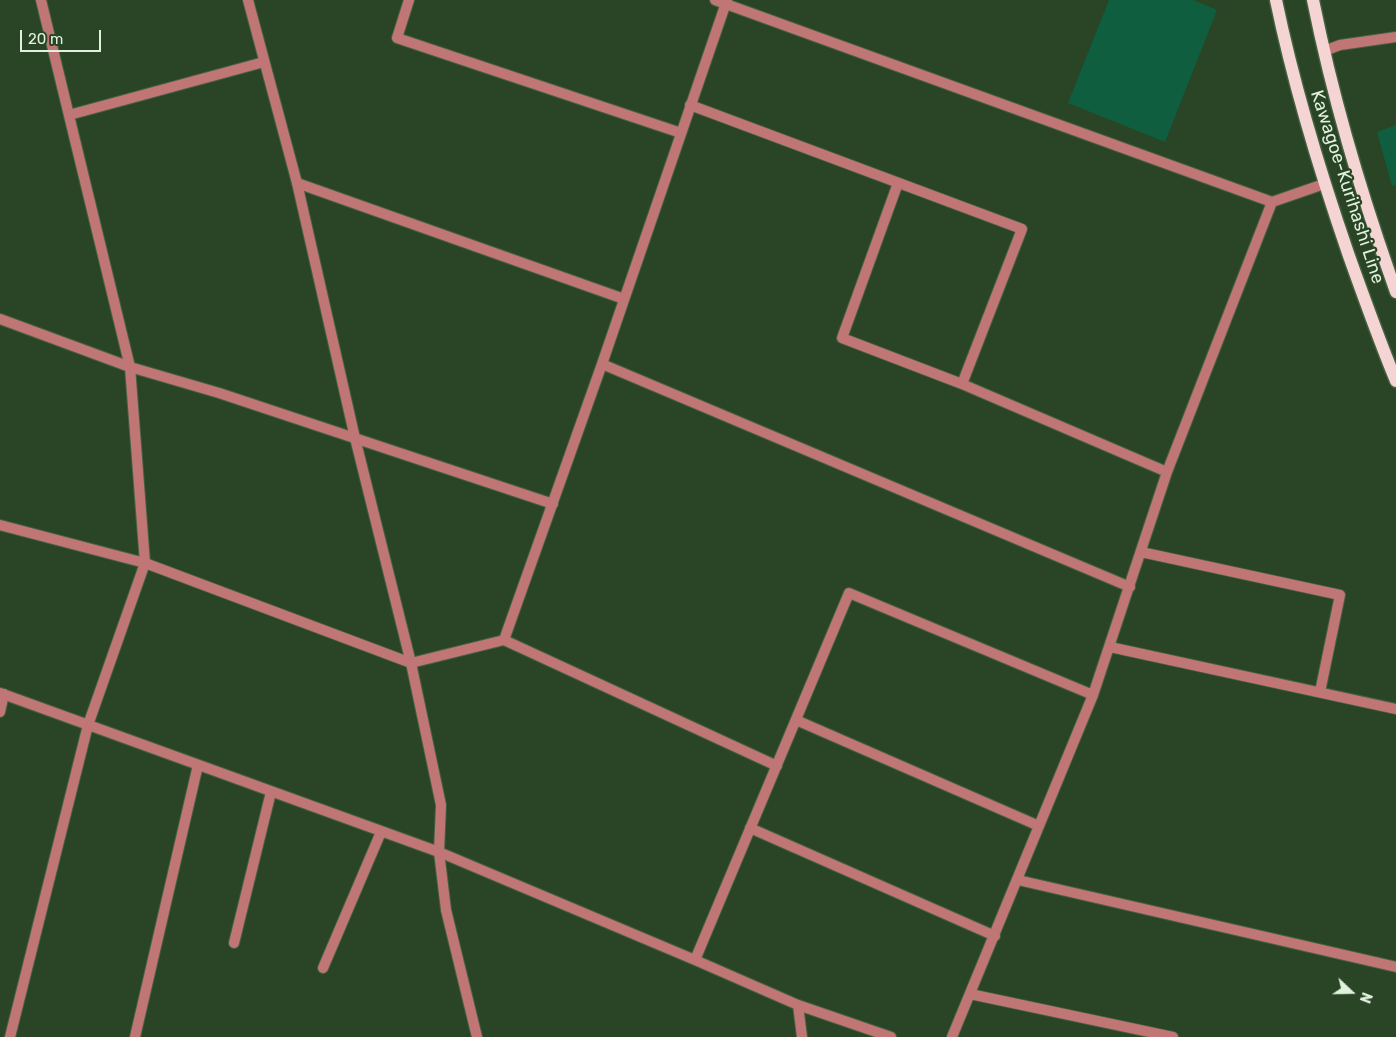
<!DOCTYPE html>
<style>
body{margin:0}
#map{position:relative;width:1396px;height:1037px;overflow:hidden;background:#294525;font-family:Rubik,sans-serif}
canvas{display:block}
.north{position:absolute;left:1326px;top:967px;width:50px;height:50px;-webkit-text-stroke:4px #294525;paint-order:stroke;rotate:111deg;font-size:14px;font-weight:700;line-height:20px;text-align:center;color:#e0f1dd}
.north::after{content:'';display:block;margin:auto;width:18px;height:22px;background:#e0f1dd;clip-path:polygon(50% 0,100% 100%,50% 72%,0 100%)}
.scale{position:absolute;left:20px;top:30px;width:81px;height:22px;box-sizing:border-box;border:2px solid #e0f1dd;border-top:0;padding-left:6px;font-size:15px;line-height:18px;white-space:nowrap;color:#e0f1dd;-webkit-text-stroke:4px #294525;paint-order:stroke}
</style>
<div id="map">
<canvas width="1396" height="1037"></canvas>
<div class="north">N</div>
<div class="scale">20 m</div>
</div>
<script>
const ctx = document.querySelector('canvas').getContext('2d');
ctx.lineJoin = 'round';
function fill(path, color) { ctx.fillStyle = color; ctx.fill(path, 'evenodd'); }
function strokePath(path, color, width, dash) { ctx.strokeStyle = color; ctx.lineWidth = width; ctx.lineCap = dash ? 'butt' : 'round'; ctx.setLineDash(dash || []); ctx.stroke(path); }
function drawText(font, color, halo, rows, align = 'center') {
  ctx.font = font + ' Rubik,sans-serif'; ctx.lineWidth = 4.5; ctx.setLineDash([]); ctx.textBaseline = 'middle'; ctx.strokeStyle = halo; ctx.fillStyle = color; for (const [text, x, y, turn = 0] of rows) {
    ctx.save(); ctx.translate(x, y); ctx.rotate((+turn || 0) * Math.PI / 180); ctx.textAlign = isNaN(turn) ? turn : align; if (halo) ctx.strokeText(text, 0, 0); ctx.fillText(text, 0, 0); ctx.restore();
  }
}
fill(new Path2D(`
 M1109 0H1193L1217 10 1165 142 1068 103Z
 M1396 125V185L1392 186 1377 132Z`), '#0f5e3f');
const minor = new Path2D(`
 M409 0 397 38 681 133
 M715 0 1272 202 1324 184
 M1324 51 1340 45 1396 37
 M690 105 1022 229 962 384
 M69 115 264 62
 M297 183 624 299
 M898 183 842 338 962 384 1167 472
 M0 319 130 367 219 393 553 504
 M602 364 1130 587
 M0 525 145 563 411 663
 M1141 552 1340 595 1320 692
 M504 640 777 766
 M1110 647 1396 709
 M0 693 439 852 695 960 798 1005 891 1037
 M0 712 4 694
 M796 720 1039 826
 M750 828 995 936
 M1018 880 1396 967
 M234 943 271 792
 M695 960 849 593 1093 695
 M323 968 381 832
 M970 994 1173 1037
 M798 1005 802 1037
 M10 1037 88 725 145 563 130 367 41 0
 M135 1037 198 765
 M477 1037 446 910 439 852 441 805 411 663 504 640 602 364 727 0
 M952 1037 1093 695 1167 472 1272 202`);
const tertiary = new Path2D(`
 M248 0 297 183 355 438 411 663`);
const primary = new Path2D(`
 M1276 0C1294 87 1320 172 1349 256 1364 298 1379 340 1396 381
 M1313 0C1333 99 1362 197 1396 292`);
strokePath(minor, '#466142', 12);
strokePath(tertiary, '#466142', 12);
strokePath(primary, '#466142', 15);
strokePath(minor, '#c07675', 10);
strokePath(tertiary, '#c07675', 10);
strokePath(primary, '#f5d5d4', 12);
drawText('18px', '#e0f1dd', '#294525', [
 ["Kawagoe-Kurihashi Line",1347,187,72]
]);
</script>
